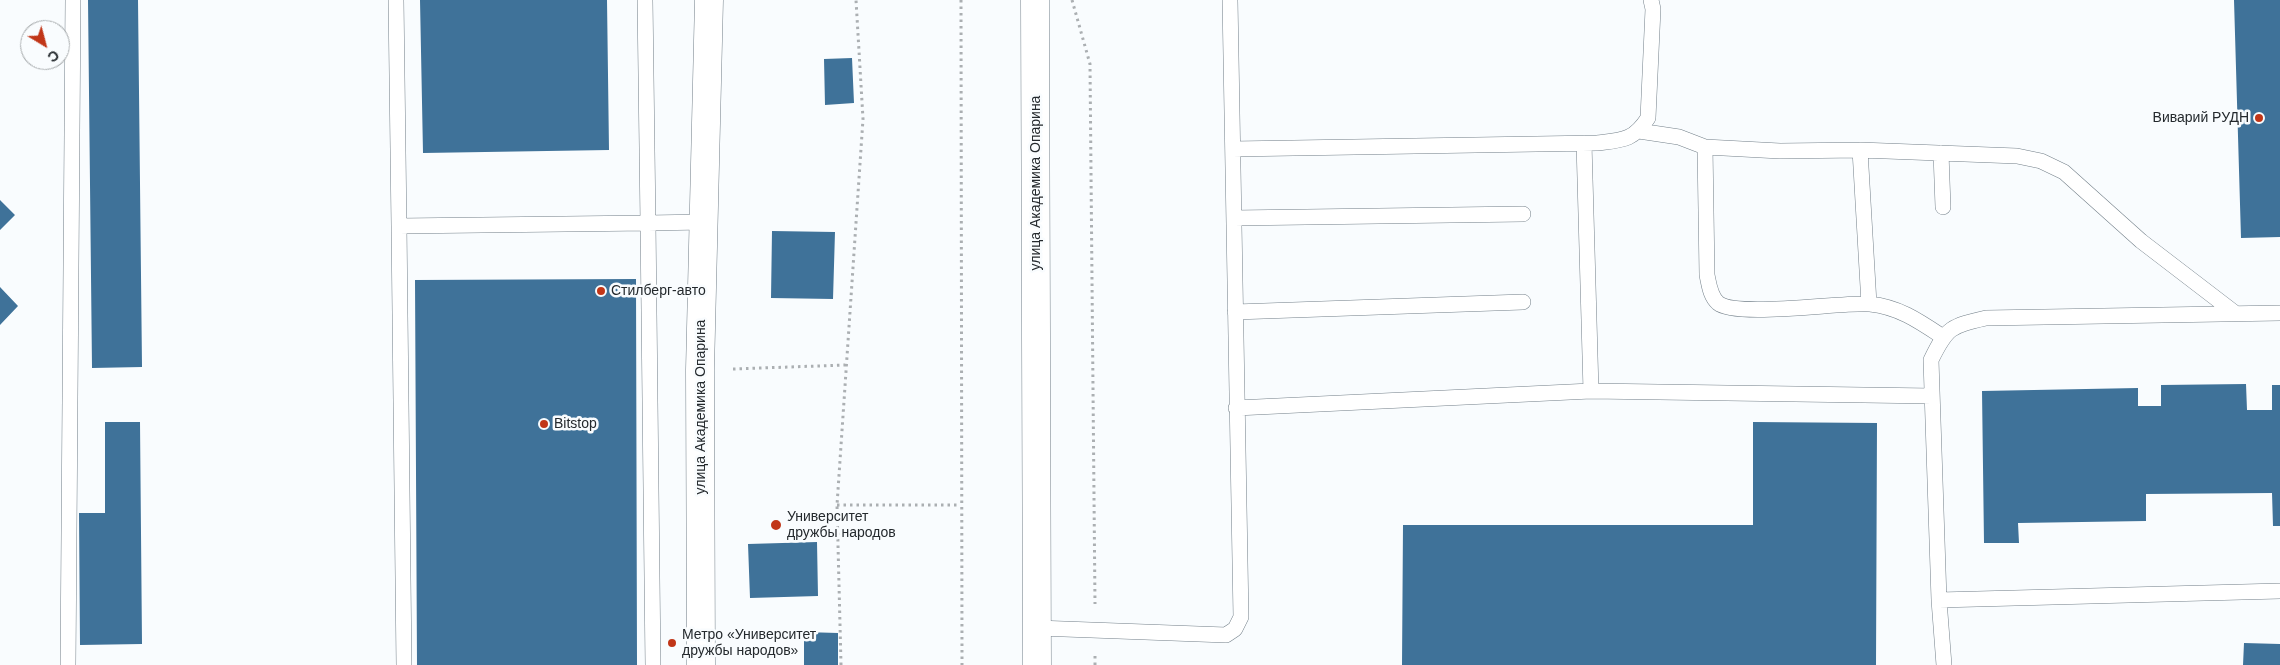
<!DOCTYPE html>
<meta charset="utf-8">
<style>
body{margin:0}
#map{position:relative;width:2280px;height:665px;overflow:hidden;background:#f9fcfe;font-family:Helvetica,sans-serif}
canvas{display:block}
.north{position:absolute;left:20px;top:20px;width:50px;height:50px;box-sizing:border-box;background:#f9fcfe;border:1px solid #a4a8aa;border-radius:50%;rotate:143deg;font-size:14px;font-weight:700;line-height:20px;text-align:center;color:#24292d}
.north::after{content:'';display:block;margin:auto;width:18px;height:22px;background:#c13618;clip-path:polygon(50% 0,100% 100%,50% 72%,0 100%)}
</style>
<div id="map">
<canvas width="2280" height="665"></canvas>
<div class="north">С</div>
</div>
<script>
const ctx = document.querySelector('canvas').getContext('2d');
ctx.lineJoin = 'round';
function fill(path, color) { ctx.fillStyle = color; ctx.fill(path, 'evenodd'); }
function strokePath(path, color, width, dash) { ctx.strokeStyle = color; ctx.lineWidth = width; ctx.lineCap = dash ? 'butt' : 'round'; ctx.setLineDash(dash || []); ctx.stroke(path); }
function drawText(font, color, halo, rows, align = 'center') {
  ctx.font = font + ' Helvetica,sans-serif'; ctx.lineWidth = 5; ctx.setLineDash([]); ctx.textBaseline = 'middle'; ctx.strokeStyle = halo; ctx.fillStyle = color; for (const [text, x, y, turn = 0] of rows) {
    ctx.save(); ctx.translate(x, y); ctx.rotate((+turn || 0) * Math.PI / 180); ctx.textAlign = isNaN(turn) ? turn : align; if (halo) ctx.strokeText(text, 0, 0); ctx.fillText(text, 0, 0); ctx.restore();
  }
}
fill(new Path2D(`
 M88 0H138L142 367 92 368Z
 M420 0H607L609 150 423 153Z
 M2234 0H2280V237L2241 238Z
 M852 58 854 103 825 105 824 59Z
 M0 200 15 215 0 230Z
 M772 231 835 232 833 299 771 298Z
 M636 279 637 665H417L415 280Z
 M0 287 18 306 0 325Z
 M2246 384 2247 410H2272V385H2280V526H2273L2272 493 2146 494V521L2018 523 2019 543H1984L1982 391 2138 388V406H2161V385Z
 M105 422H140L142 644 80 645 79 513H105Z
 M1753 422 1877 423 1876 665H1402L1403 525H1753Z
 M817 542 818 596 750 598 748 544Z
 M804 632 838 633V665H804Z
 M2244 643 2280 644V665H2243Z`), '#3f7299');
const service = new Path2D(`
 M396 0 399 226
 M645 0 648 223 704 222
 M1639 131 1679 137 1705 147 1780 151 1860 150 2017 156 2041 161 2064 172 2141 241 2235 313
 M1584 143 1591 391
 M1705 147 1707 275C1709 284 1710 296 1718 303 1736 318 1841 302 1870 304 1899 307 1919 321 1943 337
 M1233 149 1597 143C1622 140 1633 141 1648 118L1653 9 1651 0
 M1860 150 1869 304
 M1941 153 1943 207
 M1234 218 1523 214
 M1235 312 1523 302
 M1236 408 1591 391 1932 396
 M1939 600 2280 591
 M1037 628 1226 635 1235 629 1241 617 1230 0
 M68 665 73 0
 M404 665 399 226 648 223 653 665
 M1944 665 1939 600 1931 360C1947 327 1951 326 1986 318L2280 313`);
const minor = new Path2D(`
 M1035 0 1037 665
 M701 665 700 370 709 0`);
strokePath(service, '#74808a', 16);
strokePath(minor, '#74808a', 29);
strokePath(new Path2D(`
 M961 0 962 665
 M1072 0 1090 64 1095 604
 M733 369 845 365
 M837 505H960
 M841 665 837 505 863 119 856 0
 M1095 665V656`), '#abafb2', 3, [2.5, 4]);
strokePath(service, '#fff', 15);
strokePath(minor, '#fff', 28);
for (const [x, y, r, color] of [
 [2259,118,5,"#c13618"],
 [601,291,5,"#c13618"],
 [544,424,5,"#c13618"],
 [776,525,6,"#c13618"],
 [672,643,5,"#c13618"]
]) { const dot = new Path2D(); dot.arc(x, y, r, 0, 2 * Math.PI); ctx.fillStyle = color; ctx.fill(dot); strokePath(dot, '#f9fcfe', 2); }
drawText('14px', '#24292d', '#f9fcfe', [
 ["Виварий РУДН",2249,118,"right"],
 ["Стилберг-авто",611,291],
 ["Bitstop",554,424],
 ["Университет",787,517],
 ["дружбы народов",787,533],
 ["Метро «Университет",682,635],
 ["дружбы народов»",682,651]
], 'left');
drawText('14px', '#24292d', '#f9fcfe', [
 ["улица Академика Опарина",1036,183,-90],
 ["улица Академика Опарина",701,407,-90]
]);
</script>
